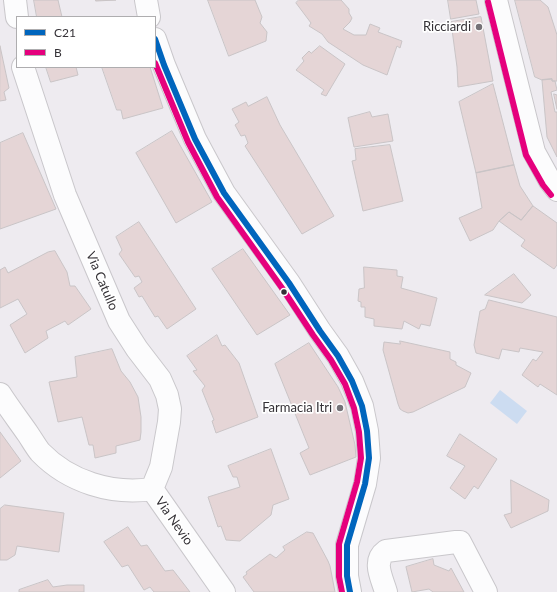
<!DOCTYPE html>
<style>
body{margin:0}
#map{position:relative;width:557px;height:592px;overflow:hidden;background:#eeebf0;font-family:Lato,sans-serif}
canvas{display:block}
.legend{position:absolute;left:16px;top:16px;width:140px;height:52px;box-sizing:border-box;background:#fff;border:1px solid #aeadaf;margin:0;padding:5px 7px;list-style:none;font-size:12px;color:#343136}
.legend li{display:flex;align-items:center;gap:8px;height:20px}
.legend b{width:20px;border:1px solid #aeadaf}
</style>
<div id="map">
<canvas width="557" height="592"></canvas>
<ul class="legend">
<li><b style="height:5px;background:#0065bd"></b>C21</li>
<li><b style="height:5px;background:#e5007d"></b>B</li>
</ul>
</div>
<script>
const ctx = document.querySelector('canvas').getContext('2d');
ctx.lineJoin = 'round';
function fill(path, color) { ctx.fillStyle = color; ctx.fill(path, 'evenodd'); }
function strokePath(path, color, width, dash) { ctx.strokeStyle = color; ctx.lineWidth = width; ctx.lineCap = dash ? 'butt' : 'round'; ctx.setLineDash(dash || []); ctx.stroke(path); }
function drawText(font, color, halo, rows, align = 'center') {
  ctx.font = font + ' Lato,sans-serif'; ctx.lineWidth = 3.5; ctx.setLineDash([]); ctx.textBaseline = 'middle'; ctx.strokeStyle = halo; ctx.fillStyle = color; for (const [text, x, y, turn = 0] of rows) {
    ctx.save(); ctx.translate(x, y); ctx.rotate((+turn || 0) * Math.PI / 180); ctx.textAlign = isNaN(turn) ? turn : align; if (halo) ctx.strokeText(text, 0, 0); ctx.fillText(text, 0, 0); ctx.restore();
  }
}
fill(new Path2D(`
 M500 390 527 411 517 424 490 403Z`), '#ccdcf1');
const building = new Path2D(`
 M34 0H58L62 17H37Z
 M96 0H116L96 1Z
 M208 0H255L262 17 260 23 267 32 266 41 229 56Z
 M299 0H341L349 9V13L352 18 350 22 343 29 354 35H366L370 24 380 28 378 32 402 41 400 48 397 46 387 75 363 65 328 42 322 34 309 26 311 23 296 3Z
 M448 0H476L479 14 451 19Z
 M515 0H540L548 7 557 35V81H552V79L542 80 535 77Z
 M481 17 493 81 458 87 457 67 451 22Z
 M0 46 9 88 4 92 6 100 0 101Z
 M320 46 345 64 326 96 321 94 324 90 296 70 304 61 302 58 309 51 311 53Z
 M46 67H76L78 75 51 82Z
 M102 67H150L163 108 123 119 121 110H117Z
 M552 79V81H555L557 90 551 92 555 112H557V157L547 137 542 80Z
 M493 84 514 165 476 173 459 102Z
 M554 94 557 95V109Z
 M267 97 280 125 334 216 302 234 245 146 248 143 245 135 241 136 235 125 239 122 232 109 246 102 248 106Z
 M370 112 372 117 388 114 393 141 354 147 348 118Z
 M172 131 212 202 176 223 136 153Z
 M23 133 56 209 0 229V143Z
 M390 145 403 201 363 211 352 161 356 160 355 149Z
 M514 165 520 186 533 206 521 220 509 212 499 221 493 230 470 241 459 218 482 208 476 173Z
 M533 206 557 223V265L554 269 521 246 525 240 499 221 509 212 521 220Z
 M139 222 196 309 167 329 158 316 155 317 142 296 139 297 134 288 142 282 139 276 135 277 119 254 122 250 116 237Z
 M243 249 290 315 257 335 212 269Z
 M55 251 67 272 70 286H75L91 309 68 325 65 321 46 331 48 338 25 353 10 325 27 314 18 299 0 308V270L5 267 8 273 48 252Z
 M364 267 397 270V276L403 277 401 288 437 298 430 326 421 324 419 329 404 321 402 329 374 326V319L365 317V307H361V302L358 301 359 289 364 288Z
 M514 274 531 295 522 303 485 295Z
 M489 300 557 317V395L540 384 538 387 522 375 533 359 536 361 543 352 520 348 519 352 502 349 499 359 476 353 474 345 480 311 485 309Z
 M217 335 222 346 225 345 239 363 258 417 216 433 212 421 214 420 202 390 205 386 193 371 197 370 187 356Z
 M400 341 450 352V359L456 362V365L471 373 465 387 413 412 408 413 403 411 400 409 398 404 383 350 384 342 400 344Z
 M309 343 338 387 345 402 355 445 356 457 310 475 300 453 309 448 275 364Z
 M112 349 121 371 130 382 138 397 141 417V432L140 440 116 446V453L95 458 93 445H89L82 417 58 422 49 382 77 377 75 357Z
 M0 432 21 461 0 478Z
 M460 434 497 459 478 489 474 486 465 499 450 488 465 466 447 456Z
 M271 449 289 499 273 505 271 515 240 541 226 540 221 526 218 527 208 497 240 487 237 477H233L228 466Z
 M511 480 549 500 548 511 511 528 504 515 511 513Z
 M5 505 64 513 59 552 17 546 15 555 7 560H0V509Z
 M128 527 141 546 147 545 165 571 173 570 190 592H154L150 587 144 590 128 565 122 567 104 542Z
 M307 532 313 533 328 561 330 566 335 592H254L243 577 247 574 246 572 270 554 276 558 285 550 283 547Z
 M433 559 434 565 449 571 451 568 464 592H433L429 589 412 592 406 567Z
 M48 580 53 587 67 585H84V592H19V590Z`);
fill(building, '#e5d5d6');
strokePath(building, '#c9c4c6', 1);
const minor = new Path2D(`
 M15 0 17 17
 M146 0 149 17
 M496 0 534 152 550 181 557 190
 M155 39 164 65 195 139 224 193 289 283 320 331 338 356 352 381 362 406 367 431 369 458 365 484 347 545V576L350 592
 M23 67 65 195 119 321 137 349 160 379 167 395 170 409 169 422 161 467 152 489
 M0 394C9 408 19 421 28 434 32 440 36 447 40 452 69 482 112 495 152 489
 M152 489 224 592
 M386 592C382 578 372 561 386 551L456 542H460L486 592`);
strokePath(minor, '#c9c7cb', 24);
strokePath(minor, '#fcfcfd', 22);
strokePath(new Path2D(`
 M155 39 164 65 195 139 224 193 289 283 320 331 338 356 352 381 362 406 367 431 369 458 365 484 347 545V576L350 592`), '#0065bd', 6);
strokePath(new Path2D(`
 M488 2 526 155 543 185 551 195
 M155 63 188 142 217 197 282 288 313 335 331 360 345 384 354 408 359 432 361 458 357 482 339 544V577L342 592`), '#e5007d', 6);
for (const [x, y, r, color] of [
 [479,27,4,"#757277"],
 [284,292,3.5,"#343136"],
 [340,408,4,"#757277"]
]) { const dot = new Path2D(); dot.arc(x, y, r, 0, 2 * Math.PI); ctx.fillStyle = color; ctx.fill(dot); strokePath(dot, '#fff', 1.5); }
drawText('13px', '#343136', '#fff', [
 ["Ricciardi",471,27],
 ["Farmacia Itri",332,408]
], 'right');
drawText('13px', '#343136', '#fff', [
 ["Via Catullo",102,281,67],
 ["Via Nevio",174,521,55]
]);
</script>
